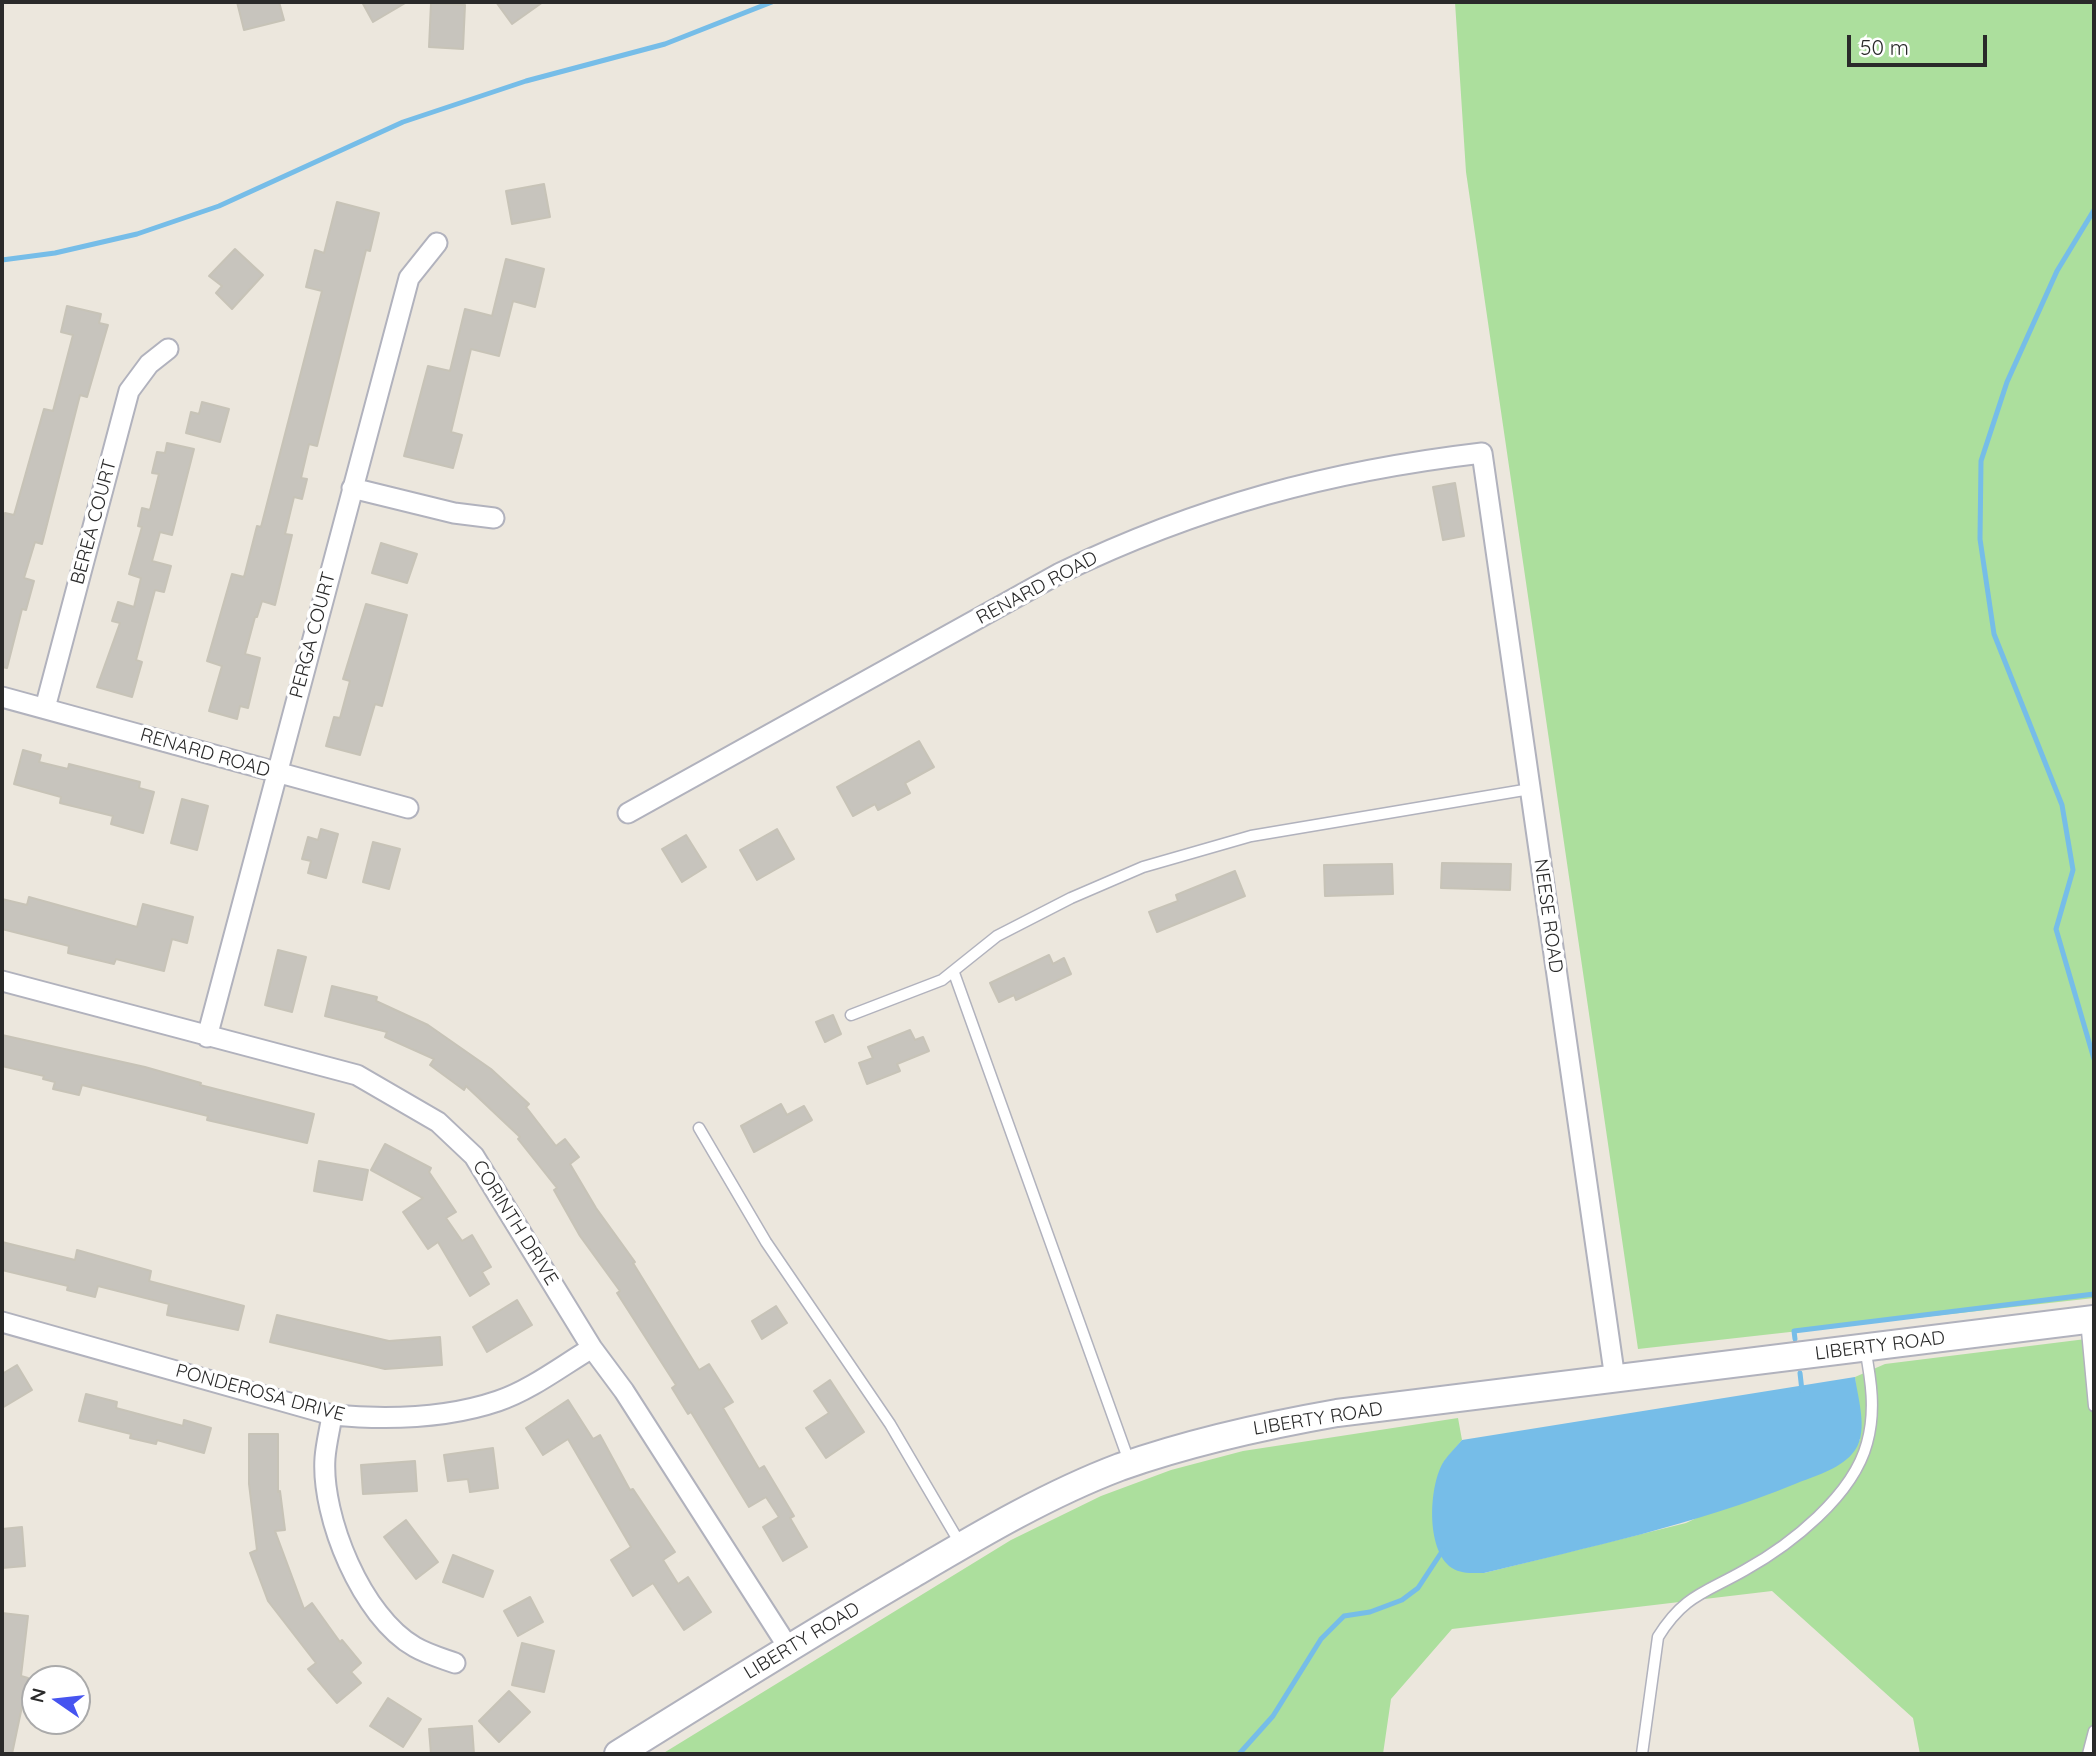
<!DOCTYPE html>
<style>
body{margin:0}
#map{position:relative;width:2096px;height:1756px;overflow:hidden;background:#ece7dd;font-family:Quicksand,sans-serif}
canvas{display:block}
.frame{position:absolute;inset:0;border:4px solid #2a2a2a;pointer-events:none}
.north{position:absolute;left:21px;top:1665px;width:70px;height:70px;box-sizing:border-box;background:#fff;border:2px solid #aaa;border-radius:50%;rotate:284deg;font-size:19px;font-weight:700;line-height:28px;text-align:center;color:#2a2a2a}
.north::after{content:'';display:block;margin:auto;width:24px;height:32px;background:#4654f0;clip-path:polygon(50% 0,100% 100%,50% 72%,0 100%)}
.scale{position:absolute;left:1847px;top:35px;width:140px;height:32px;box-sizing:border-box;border:4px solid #2a2a2a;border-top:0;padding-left:9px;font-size:21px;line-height:24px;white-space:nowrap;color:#2a2a2a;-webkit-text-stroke:5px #fff;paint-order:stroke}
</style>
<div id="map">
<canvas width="2096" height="1756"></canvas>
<div class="frame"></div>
<div class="north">N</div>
<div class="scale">50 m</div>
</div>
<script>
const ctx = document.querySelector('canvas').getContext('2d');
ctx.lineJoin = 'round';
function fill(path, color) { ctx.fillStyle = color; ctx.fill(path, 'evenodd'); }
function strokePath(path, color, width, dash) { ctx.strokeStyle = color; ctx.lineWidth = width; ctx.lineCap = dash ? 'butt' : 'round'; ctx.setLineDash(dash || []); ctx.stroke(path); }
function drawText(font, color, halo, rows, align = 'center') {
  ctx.font = font + ' Quicksand,sans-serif'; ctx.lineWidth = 7; ctx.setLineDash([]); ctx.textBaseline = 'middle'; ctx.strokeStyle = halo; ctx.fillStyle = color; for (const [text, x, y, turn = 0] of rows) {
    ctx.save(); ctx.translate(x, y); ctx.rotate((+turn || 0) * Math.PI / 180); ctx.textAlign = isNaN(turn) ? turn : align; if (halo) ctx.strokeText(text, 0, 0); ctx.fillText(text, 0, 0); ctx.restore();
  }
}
fill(new Path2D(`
 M1455 2H2094V1298L1638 1349 1466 172Z
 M2094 1338V1754H1920L1913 1718 1772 1591 1452 1629 1391 1699 1383 1754H662L1011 1540 1101 1496 1171 1470 1243 1451 1458 1418 1462 1440 1443 1463 1484 1573 1686 1523 1860 1440 1855 1377 1885 1364Z`), '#acdf9d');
fill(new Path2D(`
 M1855 1377C1858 1400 1870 1435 1852 1454 1838 1470 1814 1476 1795 1484 1695 1525 1589 1547 1484 1573 1473 1573 1461 1574 1452 1568 1425 1550 1429 1484 1444 1461 1449 1454 1456 1447 1462 1440Z`), '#76bde8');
strokePath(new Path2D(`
 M2094 210 2057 271 2007 382 1981 461 1980 539 1994 634 2062 805 2073 870 2056 929 2094 1059
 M2 260 55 253 137 234 219 206 403 122 526 81 665 44 772 2
 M1795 1339 1794 1331 2094 1294
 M1800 1373 1802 1391
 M1239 1754 1273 1716 1321 1639 1344 1616 1370 1612 1402 1600 1418 1588 1443 1550`), '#76bde8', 5);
const building = new Path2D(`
 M237 2H279L284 20 244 30Z
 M362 2H407L373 22Z
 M496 2H543L512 24Z
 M431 3 465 5 463 49 429 47Z
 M544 184 550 217 512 224 506 191Z
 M337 202 379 213 370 251 366 250 317 446 309 444 301 478 307 479 302 499 294 497 285 534 292 535 275 605 262 601 257 617H255L245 654 260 658 248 708 240 706 237 719 209 711 222 666 207 661 232 574 244 577 257 526 261 527 322 291 306 287 315 250 324 253Z
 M235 249 263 275 232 309 216 293 222 286 209 276Z
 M506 259 544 269 535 307 513 301 499 356 471 349 451 432 462 435 453 468 404 456 428 366 450 371 465 309 492 316Z
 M67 306 101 314 99 323 108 325 87 397 80 395 42 544 35 542 24 578 34 581 26 610 22 609 7 668 2 667V524L5 513 14 515 44 409 53 411 73 335 61 332Z
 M202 402 229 409 220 442 186 433 191 412 199 414Z
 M167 443 194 449 172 535 160 532 152 561 171 566 164 592 155 590 136 660 142 662 132 697 97 687 120 623 112 621 118 602 134 607 141 578 129 574 142 527 138 526 142 508 150 510 159 474 152 473 157 452 165 453Z
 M1455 483 1464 536 1443 540 1433 487Z
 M381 543 417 554 407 583 372 573Z
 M366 604 407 615 382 706 375 704 360 755 326 746 334 717 340 718 350 681 343 679Z
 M919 741 934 767 905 783 910 793 878 810 875 804 853 816 837 787Z
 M23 750 41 755 39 762 68 769 69 764 140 782 139 788 154 792 143 833 111 824 113 816 60 803 61 797 14 784Z
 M182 799 208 806 197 850 171 843Z
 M321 829 338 834 326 878 308 873 311 861 302 859 308 837 318 840Z
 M777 829 794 859 757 880 740 850Z
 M686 835 706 867 682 882 662 849Z
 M373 842 400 849 389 889 363 882Z
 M1442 863 1511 864 1510 890 1441 888Z
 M1392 864 1393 894 1325 896 1324 865Z
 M1235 871 1245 896 1157 932 1149 912 1178 901 1176 895Z
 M29 897 137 927 143 904 193 917 187 943 172 939 164 971 116 959 114 964 68 953 69 946 2 929V899L27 905Z
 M278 950 306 957 292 1012 265 1005Z
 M1049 955 1053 964 1064 958 1071 974 1016 1000 1014 995 999 1002 990 983Z
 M332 986 377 997 376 1001 428 1025 491 1069 529 1104 526 1107 556 1146 565 1139 579 1157 570 1164 596 1208 635 1262 633 1263 699 1370 709 1364 733 1402 723 1408 759 1469 764 1466 794 1516 790 1518 807 1547 783 1561 763 1527 779 1517 766 1497 749 1507 691 1412 688 1414 672 1388 676 1385 617 1293 620 1291 580 1236 554 1190 557 1188 518 1139 520 1137 466 1086 464 1090 430 1065 434 1059 385 1037 387 1032 325 1016Z
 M833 1015 841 1034 825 1042 816 1022Z
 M910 1030 915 1040 923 1037 929 1051 897 1064 900 1071 867 1084 859 1063 873 1058 868 1047Z
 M2 1035 145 1067 201 1083 200 1085 314 1114 307 1143 207 1120 208 1116 82 1085 79 1095 53 1089 55 1082 43 1079 44 1076 2 1066Z
 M781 1104 787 1115 804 1106 812 1120 754 1152 741 1126Z
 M385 1144 431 1168 429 1172 456 1212 446 1218 462 1241 472 1235 491 1267 482 1272 489 1284 470 1296 438 1242 428 1249 403 1212 423 1198 371 1170Z
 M319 1161 368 1170 362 1200 314 1191Z
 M2 1242 75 1260 77 1250 151 1271 149 1281 244 1306 238 1330 167 1315 169 1304 98 1286 95 1297 67 1290 68 1286 2 1270Z
 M517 1300 532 1325 487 1352 473 1327Z
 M776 1306 787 1323 762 1339 752 1321Z
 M277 1315 389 1341 440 1337 442 1365 385 1369 270 1342Z
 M17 1365 32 1390 2 1408V1374Z
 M830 1380 864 1432 826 1458 806 1428 829 1413 814 1391Z
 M86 1394 117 1402 116 1408 183 1426 184 1420 211 1428 204 1453 157 1440 156 1444 130 1438 131 1434 79 1421Z
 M568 1400 593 1439 600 1435 630 1490 633 1489 675 1552 663 1560 678 1584 688 1577 711 1612 684 1630 653 1583 633 1596 611 1560 631 1547 568 1439 543 1455 526 1428Z
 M249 1434H278V1492L280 1491 285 1530 275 1531 304 1609 312 1603 340 1642 342 1640 361 1663 351 1672 361 1683 337 1703 308 1669 316 1663 268 1601 250 1553 257 1550 249 1484Z
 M493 1448 498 1488 470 1492 468 1479 448 1481 444 1455Z
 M415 1461 417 1491 363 1494 361 1465Z
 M406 1520 438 1562 416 1579 384 1537Z
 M22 1527 25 1566 2 1568V1529Z
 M453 1555 493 1571 483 1597 443 1582Z
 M530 1597 543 1622 518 1636 504 1611Z
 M2 1613 28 1616 21 1676 28 1678 12 1754H2Z
 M522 1643 554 1651 544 1692 512 1685Z
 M509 1691 530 1712 499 1742 479 1721Z
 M388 1698 421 1719 403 1747 370 1726Z
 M472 1726 474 1754H431L429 1729Z`);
fill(building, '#c7c4bd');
strokePath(building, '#c7c3b7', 2);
const lane = new Path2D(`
 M954 973 1130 1464
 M851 1015 942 980 997 936 1071 898 1143 867 1251 836 1530 789
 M699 1128 766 1242 890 1424 961 1545
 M2086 1320 2094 1406
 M1642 1754 1658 1637C1684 1595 1705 1593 1745 1570 1790 1545 1853 1496 1867 1443 1876 1411 1871 1380 1865 1348
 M2088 1754 2094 1731`);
const street = new Path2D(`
 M352 488 454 513 494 518
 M2 697 408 808
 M45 708 129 391 149 364 168 349
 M628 813 1060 573C1199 506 1329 471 1482 453L1615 1379
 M2 981 357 1075 438 1122 474 1156 592 1348 624 1391 788 1647
 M207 1037 409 278 437 243
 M2 1322 332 1415C387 1420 445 1419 498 1401 531 1390 563 1365 592 1348
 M332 1415C330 1429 326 1444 325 1458 321 1517 362 1617 415 1647 427 1654 441 1658 455 1663`);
const secondary = new Path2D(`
 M618 1754C714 1694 810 1634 908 1577 976 1537 1046 1495 1120 1467 1191 1442 1263 1426 1337 1413L2094 1319`);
strokePath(lane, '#b1b2bd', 13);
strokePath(street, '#b1b2bd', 23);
strokePath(secondary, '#b1b2bd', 30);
strokePath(lane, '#fff', 10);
strokePath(street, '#fff', 19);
strokePath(secondary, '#fff', 26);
drawText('19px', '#2a2a2a', '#fff', [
 ["BEREA COURT",94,522,-75],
 ["RENARD ROAD",1037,588,-28],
 ["PERGA COURT",313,635,-75],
 ["RENARD ROAD",205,753,16],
 ["NEESE ROAD",1548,916,82],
 ["CORINTH DRIVE",515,1223,58],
 ["LIBERTY ROAD",1880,1346,-7],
 ["PONDEROSA DRIVE",260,1393,15],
 ["LIBERTY ROAD",1318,1419,-9],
 ["LIBERTY ROAD",802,1641,-31]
]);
</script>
